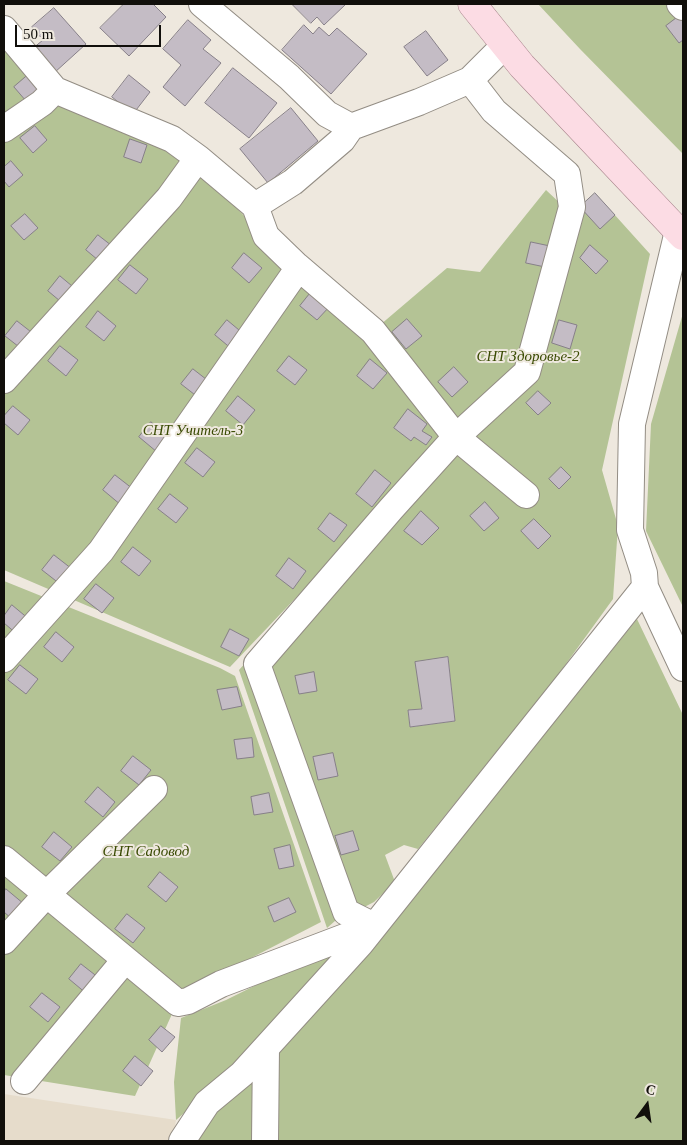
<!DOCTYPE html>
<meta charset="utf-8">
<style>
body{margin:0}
#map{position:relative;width:687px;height:1145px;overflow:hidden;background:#eee8de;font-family:"Times New Roman",serif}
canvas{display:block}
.frame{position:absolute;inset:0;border:5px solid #110f0b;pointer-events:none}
.north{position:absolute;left:622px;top:1080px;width:50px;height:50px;-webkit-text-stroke:4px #eee8de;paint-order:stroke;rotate:14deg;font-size:14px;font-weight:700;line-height:20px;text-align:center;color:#110f0b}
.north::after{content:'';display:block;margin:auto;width:18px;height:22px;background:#110f0b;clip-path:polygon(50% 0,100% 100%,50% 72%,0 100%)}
.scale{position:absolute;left:15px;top:25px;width:146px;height:22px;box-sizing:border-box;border:2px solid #110f0b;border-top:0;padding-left:6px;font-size:15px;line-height:18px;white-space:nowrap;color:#110f0b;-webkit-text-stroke:4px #eee8de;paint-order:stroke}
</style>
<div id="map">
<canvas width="687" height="1145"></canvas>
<div class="frame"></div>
<div class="north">С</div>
<div class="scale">50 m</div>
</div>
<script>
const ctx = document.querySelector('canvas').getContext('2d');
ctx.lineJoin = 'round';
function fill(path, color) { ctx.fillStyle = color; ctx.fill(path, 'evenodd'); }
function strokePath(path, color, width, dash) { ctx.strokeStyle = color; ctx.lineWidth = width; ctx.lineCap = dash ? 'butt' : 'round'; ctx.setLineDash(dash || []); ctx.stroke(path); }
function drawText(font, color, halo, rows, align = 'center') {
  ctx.font = font + ' "Times New Roman",serif'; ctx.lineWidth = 4; ctx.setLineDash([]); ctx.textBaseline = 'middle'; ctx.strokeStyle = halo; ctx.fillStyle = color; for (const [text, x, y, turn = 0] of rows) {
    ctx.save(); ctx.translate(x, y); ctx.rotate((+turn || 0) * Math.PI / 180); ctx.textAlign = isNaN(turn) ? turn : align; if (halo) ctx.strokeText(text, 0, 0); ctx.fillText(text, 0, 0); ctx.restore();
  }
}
fill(new Path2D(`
 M4 1094 176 1120 173 1141H4Z`), '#e6dccb');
fill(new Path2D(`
 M538 4H683V154L580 49Z
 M4 34 50 89 191 160 288 262 373 331 447 268 480 272 546 190 564 207H580L595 193 650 254 602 470 618 526 613 599 555 679 418 849 404 845 385 855 395 882 374 902 343 918 344 913 327 928 239 670 425 462 230 667 4 570ZM448 657 455 721 410 727 408 711 422 709 416 662Z
 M683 313V607L646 531 651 424Z
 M4 581 220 668 235 676 321 922 181 994 135 1096 4 1075Z
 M637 619 683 715V1141H191L214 1109 404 908Z
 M345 941 352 942 204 1096 176 1120 174 1082 181 1018 226 1000Z`), '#b4c395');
const building = new Path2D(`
 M124 4H153L166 17 129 56 100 28Z
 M292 4H346L324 25 317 17 311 23Z
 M54 8 86 44 54 73 32 49 43 40 32 27Z
 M683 13V40L679 43 666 26Z
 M188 20 211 40 203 49 221 63 185 106 163 87 181 65 163 49Z
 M304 25 313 34 319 27 329 36 337 28 367 54 331 94 282 50Z
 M426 31 448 60 427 76 404 47Z
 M233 68 277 103 249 138 205 103Z
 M28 75 40 89 26 101 14 87Z
 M129 75 150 92 133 114 112 97Z
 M291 108 318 141 268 183 240 149Z
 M35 126 47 140 33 153 20 138Z
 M130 139 147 145 141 163 124 157Z
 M11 161 23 175 9 187 4 181V167Z
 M595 193 615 215 600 229 580 207Z
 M25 214 38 228 24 240 11 226Z
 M98 235 116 249 104 265 86 250Z
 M531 242 550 246 545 267 526 263Z
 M590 245 608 261 596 274 580 258Z
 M244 253 262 268 249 283 232 268Z
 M130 265 148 279 136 294 118 280Z
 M60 276 78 291 66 306 48 291Z
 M312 291 330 306 317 320 300 306Z
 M98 311 116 326 104 341 86 327Z
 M407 319 422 336 406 349 392 332Z
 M227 320 245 335 233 350 215 335Z
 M559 320 577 325 570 349 552 343Z
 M17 321 35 335 23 350 5 336Z
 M60 346 78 360 66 376 48 361Z
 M289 356 307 370 295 385 277 371Z
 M370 359 387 373 373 389 357 376Z
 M454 367 468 382 452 397 438 382Z
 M193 369 211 383 199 398 181 384Z
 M538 391 551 403 538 415 526 403Z
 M238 396 255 410 243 425 226 411Z
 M13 406 30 420 18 435 4 423V416Z
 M408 409 427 424 422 431 432 437 426 445 414 437 411 441 394 428Z
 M151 422 169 437 157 452 139 437Z
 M197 448 215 462 203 477 185 463Z
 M561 467 571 477 559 489 549 479Z
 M375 470 391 483 372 507 356 494Z
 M115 475 133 489 121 505 103 490Z
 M170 494 188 508 176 523 158 509Z
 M485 502 499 518 484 531 470 516Z
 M421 511 439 528 422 545 404 531Z
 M330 513 347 525 334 542 318 529Z
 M534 519 551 536 538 549 521 531Z
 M133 547 151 561 139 576 121 562Z
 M54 555 72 569 60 584 42 570Z
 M289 558 306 571 293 589 276 576Z
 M96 584 114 598 102 613 84 599Z
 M12 605 30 620 18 635 4 623V616Z
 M230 629 249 639 239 656 221 647Z
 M56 632 74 647 62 662 44 647Z
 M448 657 455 721 410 727 408 710 422 709 415 662Z
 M20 665 38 679 26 694 8 680Z
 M314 672 317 691 299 694 295 676Z
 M237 687 242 706 222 710 217 690Z
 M252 738 254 757 237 759 234 740Z
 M333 753 338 776 318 780 313 757Z
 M133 756 151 770 139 785 121 771Z
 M98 787 115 802 103 817 85 802Z
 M269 793 273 812 254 815 251 797Z
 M353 831 359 850 341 855 335 836Z
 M54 832 72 847 60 861 42 847Z
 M290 845 294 866 279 869 274 849Z
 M160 872 178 887 166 902 148 887Z
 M6 889 24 904 12 919 4 912V892Z
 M289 898 296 912 274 922 268 907Z
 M127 914 145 928 133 943 115 929Z
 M81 964 99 978 87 994 69 979Z
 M42 993 60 1007 48 1022 30 1007Z
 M161 1026 175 1037 162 1052 149 1040Z
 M135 1056 153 1071 141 1086 123 1071Z`);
fill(building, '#c4bcc5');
strokePath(building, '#878089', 1);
const minor = new Path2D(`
 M202 4 289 77 327 114 351 127
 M680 4 683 7
 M4 29 55 90 172 139 198 158 255 206 293 182 342 140 351 127 419 102 470 80 505 45
 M4 129 42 103 55 90
 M678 231 632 424 630 530 644 573 645 587 683 668
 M297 266 373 331 456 437 526 495
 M4 380 169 198 198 158
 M4 659 101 551 295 273 297 266 266 236 255 206
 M4 859 178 1003 188 1001 221 984 371 927
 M374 926 346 912 257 664 391 509 456 437 527 372 572 207 567 174 494 111 470 80
 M4 941 46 895 154 789
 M24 1081 125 960
 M182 1141 207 1103 242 1074 361 943 645 587
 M265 1141 266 1048`);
const major = new Path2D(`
 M472 4 522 66 678 231 683 236`);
strokePath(minor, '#938d84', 28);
strokePath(major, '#a8858c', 29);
strokePath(minor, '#fff', 26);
strokePath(major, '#fcdce4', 28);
drawText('italic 15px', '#394a02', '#eee8de', [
 ["СНТ Здоровье-2",528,357],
 ["СНТ Учитель-3",193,431],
 ["СНТ Садовод",146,852]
]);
</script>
